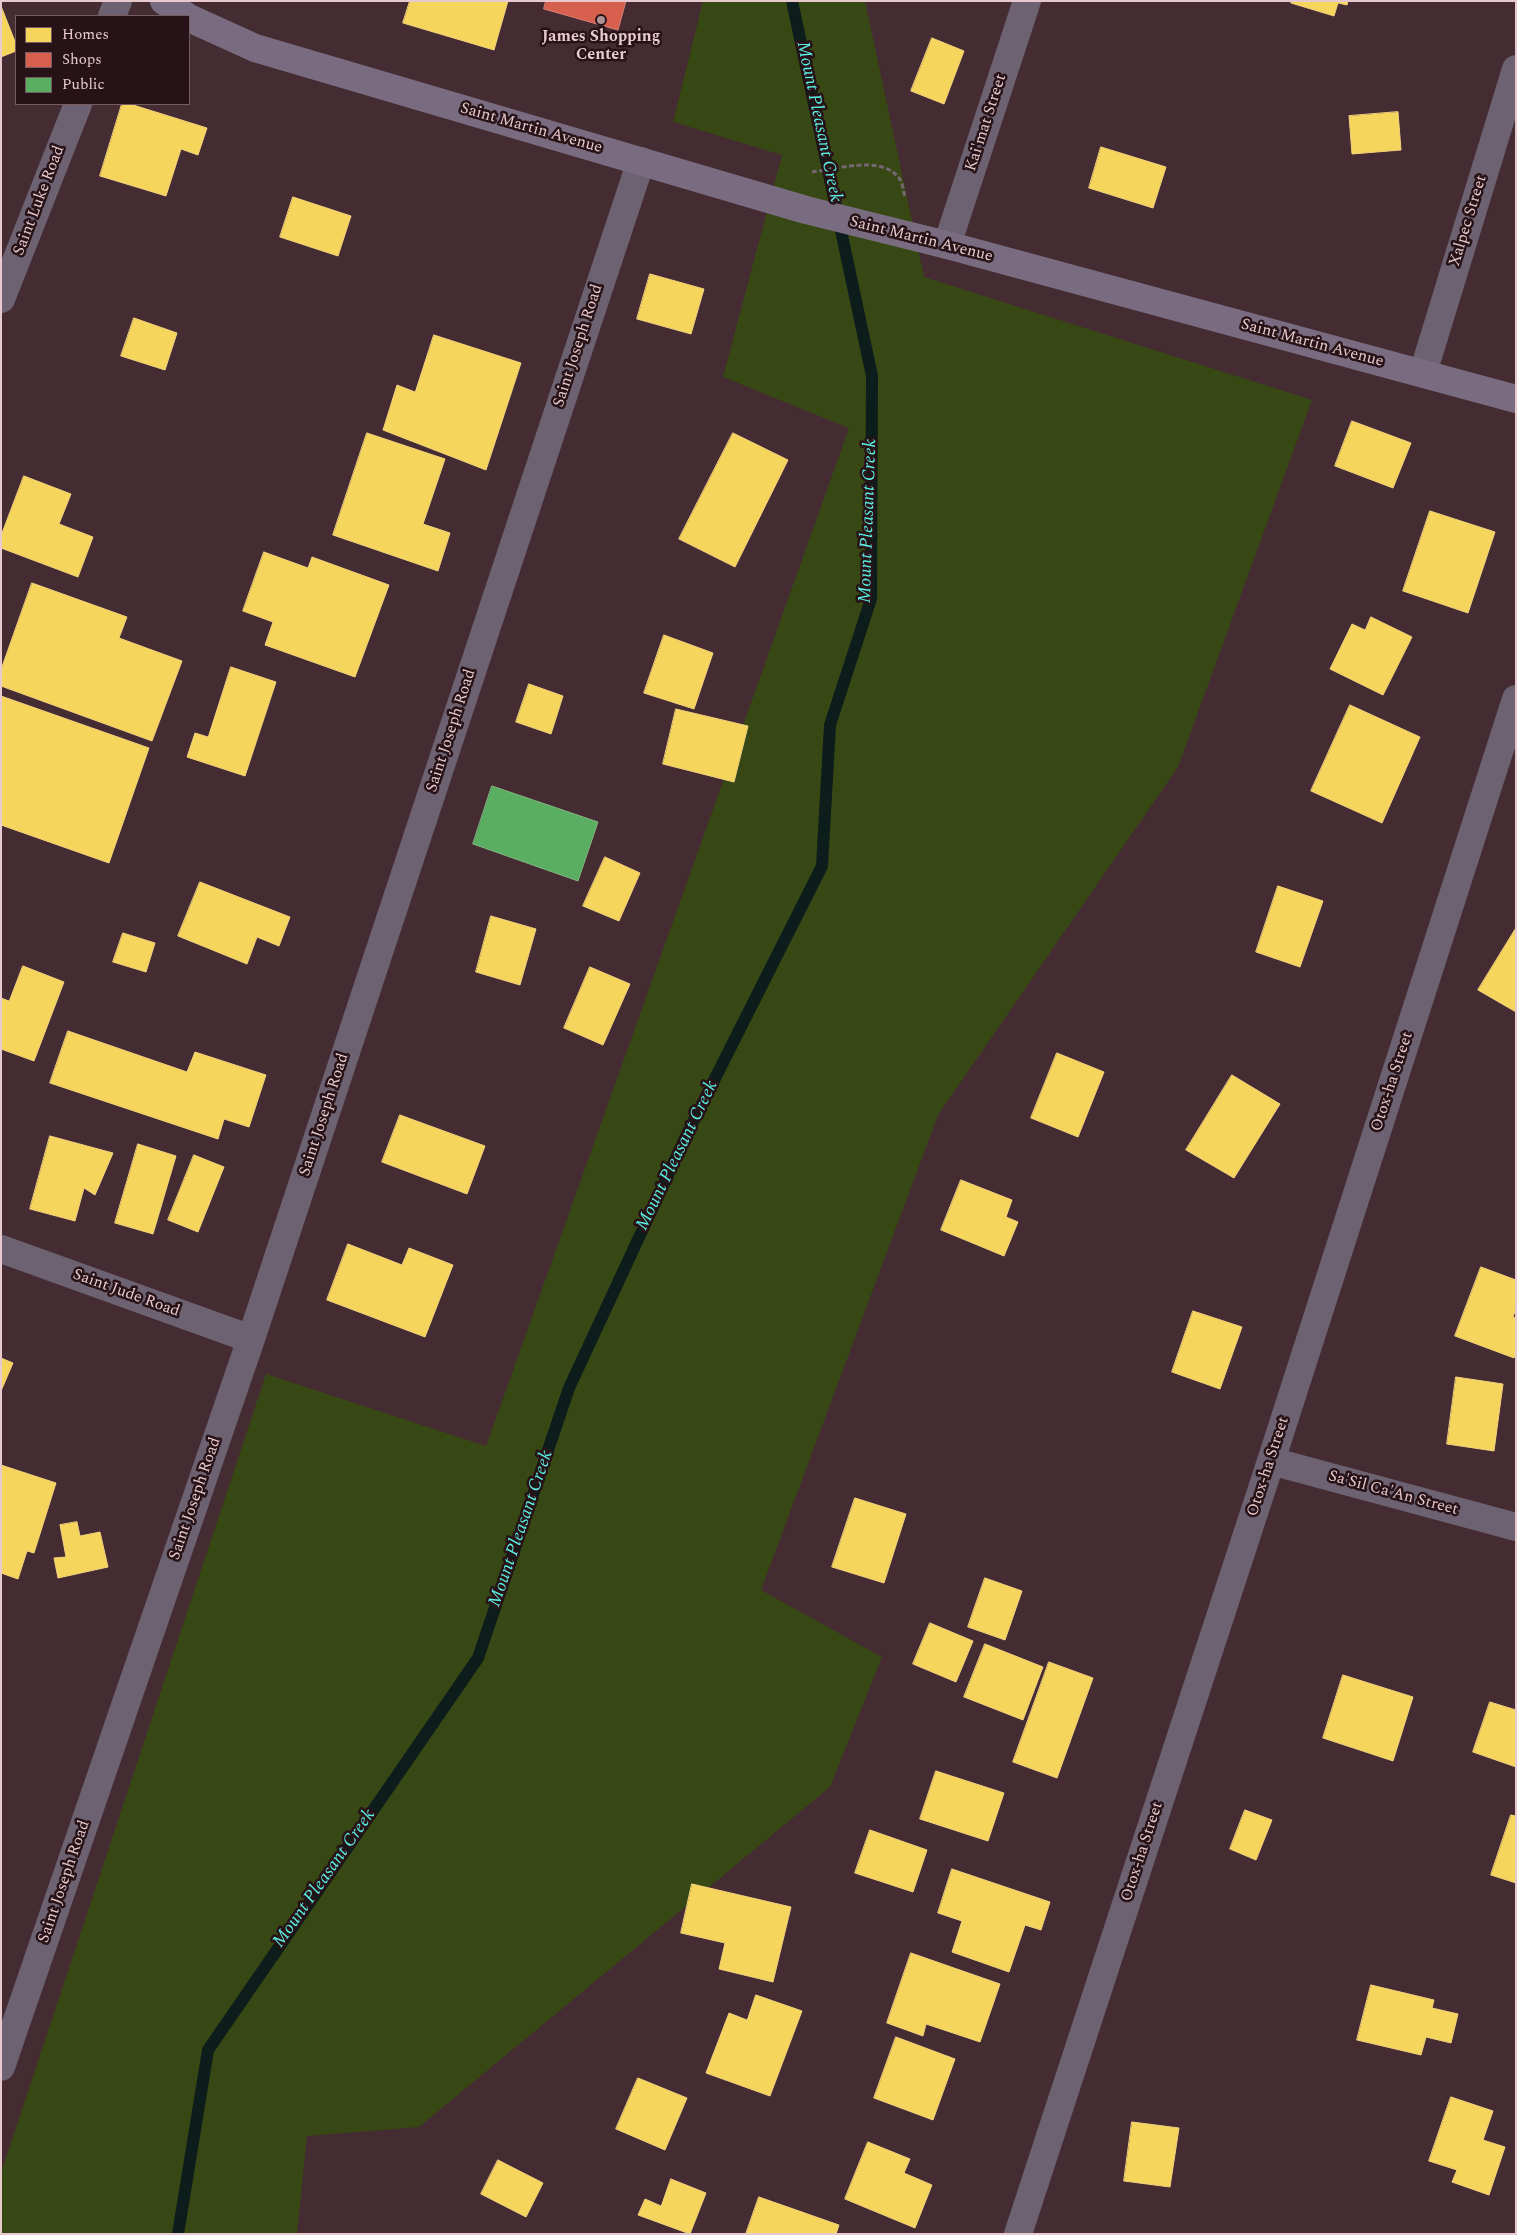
<!DOCTYPE html>
<style>
body{margin:0}
#map{position:relative;width:1517px;height:2235px;overflow:hidden;background:#442c32;font-family:Spectral,serif}
canvas{display:block}
.frame{position:absolute;inset:0;border:2px solid #e7c9ce;pointer-events:none}
.legend{position:absolute;left:15px;top:15px;width:175px;height:90px;box-sizing:border-box;background:#271317;border:1px solid #745c60;margin:0;padding:6px 9px;list-style:none;font-size:15px;color:#e7c9ce}
.legend li{display:flex;align-items:center;gap:10px;height:25px}
.legend b{width:25px;border:1px solid #745c60}
</style>
<div id="map">
<canvas width="1517" height="2235"></canvas>
<div class="frame"></div>
<ul class="legend">
<li><b style="height:14px;background:#f6d55c"></b>Homes</li>
<li><b style="height:14px;background:#d6604d"></b>Shops</li>
<li><b style="height:14px;background:#5aae61"></b>Public</li>
</ul>
</div>
<script>
const ctx = document.querySelector('canvas').getContext('2d');
ctx.lineJoin = 'round';
function fill(path, color) { ctx.fillStyle = color; ctx.fill(path, 'evenodd'); }
function strokePath(path, color, width, dash) { ctx.strokeStyle = color; ctx.lineWidth = width; ctx.lineCap = dash ? 'butt' : 'round'; ctx.setLineDash(dash || []); ctx.stroke(path); }
function drawText(font, color, halo, rows, align = 'center') {
  ctx.font = font + ' Spectral,serif'; ctx.lineWidth = 5; ctx.setLineDash([]); ctx.textBaseline = 'middle'; ctx.strokeStyle = halo; ctx.fillStyle = color; for (const [text, x, y, turn = 0] of rows) {
    ctx.save(); ctx.translate(x, y); ctx.rotate((+turn || 0) * Math.PI / 180); ctx.textAlign = isNaN(turn) ? turn : align; if (halo) ctx.strokeText(text, 0, 0); ctx.fillText(text, 0, 0); ctx.restore();
  }
}
fill(new Path2D(`
 M703 1H865L924 277 1312 400 1178 767 938 1115 761 1590 882 1657 830 1787 419 2127 307 2136 297 2234H1V2173L266 1374 486 1446 849 428 723 377 782 155 673 122Z`), '#384814');
const homes = new Path2D(`
 M410 1H508L494 50 403 23Z
 M1292 1H1348L1347 5 1338 3 1334 16 1291 3Z
 M1 6 16 44V51L1 57Z
 M932 38 964 51 944 104 911 91Z
 M122 104H130L207 128 198 155 181 149 166 196 100 176Z
 M1398 112 1401 150 1352 154 1349 116Z
 M1101 147 1166 167 1153 208 1089 188Z
 M293 197 351 216 338 256 280 237Z
 M650 274 704 289 691 334 637 319Z
 M134 318 177 333 165 370 121 356Z
 M434 335 521 363 486 470 383 430 397 385 415 392Z
 M1352 421 1411 443 1393 488 1335 466Z
 M367 433 445 459 423 524 450 533 438 571 333 535Z
 M733 433 788 460 735 567 679 539Z
 M24 476 71 494 59 524 93 537 78 577 1 548V536Z
 M1430 511 1495 532 1468 613 1403 591Z
 M264 552 308 568 312 557 389 585 355 677 265 645 273 622 243 611Z
 M32 583 127 617 119 638 182 661 152 741 1 686V670Z
 M1371 617 1412 637 1383 695 1330 669 1352 624 1365 630Z
 M664 635 713 653 694 709 644 693Z
 M231 667 276 682 245 776 187 757 195 733 208 737Z
 M529 684 563 696 551 734 516 722Z
 M1 696 149 748 109 863 1 825Z
 M1350 705 1420 737 1382 823 1311 791Z
 M676 709 748 726 734 782 663 764Z
 M605 857 640 873 619 921 583 906Z
 M200 882 290 917 279 946 257 937 247 964 178 936Z
 M1278 886 1323 901 1300 967 1256 952Z
 M491 916 536 929 520 985 476 972Z
 M1516 928V1012L1478 990Z
 M123 933 155 943 146 972 113 962Z
 M23 966 64 982 34 1061 1 1049V998L9 1001Z
 M590 967 630 984 603 1045 564 1028Z
 M68 1031 187 1072 195 1052 266 1075 249 1127 224 1119 218 1139 50 1083Z
 M1057 1053 1104 1072 1078 1137 1031 1118Z
 M1232 1075 1280 1104 1234 1178 1186 1150Z
 M400 1115 485 1146 467 1194 382 1162Z
 M50 1136 113 1153 95 1195 84 1188 75 1221 30 1209Z
 M138 1144 176 1156 153 1234 115 1223Z
 M194 1155 224 1167 198 1232 168 1220Z
 M961 1180 1012 1200 1006 1217 1018 1222 1004 1256 941 1230Z
 M348 1244 402 1265 409 1248 453 1265 425 1337 327 1300Z
 M1481 1267 1516 1280V1308L1513 1317 1516 1318V1353L1514 1358 1455 1336Z
 M1193 1311 1242 1327 1220 1389 1172 1372Z
 M1 1358 13 1363 1 1391Z
 M1456 1377 1503 1384 1494 1451 1447 1444Z
 M1 1465 56 1483 34 1553 27 1551 18 1579 1 1573Z
 M855 1498 906 1514 884 1583 832 1567Z
 M77 1522 80 1536 100 1532 108 1567 58 1578 54 1558 66 1557 60 1525Z
 M985 1578 1022 1591 1005 1640 968 1627Z
 M930 1623 973 1641 956 1682 913 1664Z
 M985 1644 1043 1667 1023 1720 964 1697Z
 M1049 1662 1093 1678 1057 1778 1013 1762Z
 M1343 1675 1413 1697 1393 1761 1323 1738Z
 M1490 1702 1516 1710V1767L1473 1752Z
 M936 1771 1004 1793 988 1841 920 1819Z
 M1245 1810 1272 1820 1256 1860 1230 1849Z
 M1511 1815 1516 1816V1883L1491 1875Z
 M870 1830 927 1850 913 1892 855 1873Z
 M952 1869 1050 1902 1041 1930 1025 1925 1009 1972 952 1952 962 1921 938 1913Z
 M692 1884 791 1907 773 1982 719 1969 725 1943 681 1933Z
 M911 1953 1000 1984 980 2042 926 2024 923 2036 887 2023Z
 M1371 1985 1434 2000 1432 2008 1458 2014 1451 2043 1426 2037 1421 2055 1357 2040Z
 M756 1995 802 2011 770 2096 706 2073 729 2013 747 2020Z
 M896 2037 955 2059 933 2120 874 2098Z
 M638 2078 687 2098 665 2150 616 2129Z
 M1451 2097 1493 2111 1483 2140 1505 2147 1489 2195 1452 2182 1457 2170 1429 2161Z
 M1132 2122 1179 2128 1170 2187 1124 2181Z
 M868 2142 910 2159 904 2173 932 2185 915 2228 845 2199Z
 M498 2160 543 2183 526 2217 481 2194Z
 M671 2179 706 2193 690 2234 638 2215 645 2199 661 2206Z
 M759 2197 839 2225 836 2234H746Z`);
fill(homes, '#f6d55c');
strokePath(homes, '#f2d17e', 1);
const shops = new Path2D(`
 M546 1H626L618 30 544 9Z`);
fill(shops, '#d6604d');
strokePath(shops, '#db8074', 1);
const public = new Path2D(`
 M492 786 598 822 578 881 473 844Z`);
fill(public, '#5aae61');
strokePath(public, '#84b682', 1);
strokePath(new Path2D(`
 M178 2234 208 2050 478 1658 569 1388 687 1134 822 866 830 725 871 599 872 376 792 1`), '#0d1d1c', 12);
strokePath(new Path2D(`
 M812 172C837 169 882 155 899 178 903 183 903 191 905 197`), '#746772', 3, [5, 2.5]);
strokePath(new Path2D(`
 M112 16 118 1
 M947 245 1027 1
 M1 299 78 104
 M1423 373 1516 69
 M1 1249 251 1339
 M1271 1461 1516 1527
 M1 2067 251 1339 641 161
 M1018 2234 1271 1461 1516 699`), '#6d6272', 28);
strokePath(new Path2D(`
 M164 1 186 16
 M189 18 255 48 806 210 947 245 1516 399`), '#7a6c80', 28);
for (const [x, y, r, color] of [
 [601,20,5,"#ae9297"]
]) { const dot = new Path2D(); dot.arc(x, y, r, 0, 2 * Math.PI); ctx.fillStyle = color; ctx.fill(dot); strokePath(dot, '#271317', 2); }
drawText('bold 16px', '#e7c9ce', '#271317', [
 ["James Shopping",601,38],
 ["Center",601,56]
]);
drawText('16px', '#e7c9ce', '#271317', [
 ["Kai'mat Street",987,123,-72],
 ["Saint Martin Avenue",531,129,16],
 ["Saint Luke Road",40,201,-69],
 ["Xalpec Street",1469,221,-73],
 ["Saint Martin Avenue",921,240,14],
 ["Saint Martin Avenue",1312,344,15],
 ["Saint Joseph Road",579,346,-72],
 ["Saint Joseph Road",452,731,-72],
 ["Otox-ha Street",1393,1082,-72],
 ["Saint Joseph Road",325,1115,-72],
 ["Saint Jude Road",126,1294,20],
 ["Otox-ha Street",1269,1467,-72],
 ["Sa'Sil Ca'An Street",1393,1494,15],
 ["Saint Joseph Road",196,1499,-71],
 ["Otox-ha Street",1143,1852,-72],
 ["Saint Joseph Road",65,1882,-71]
]);
drawText('italic 18px', '#5bf0e4', '#271317', [
 ["Mount Pleasant Creek",818,122,78],
 ["Mount Pleasant Creek",869,521,-88],
 ["Mount Pleasant Creek",678,1156,-64],
 ["Mount Pleasant Creek",522,1529,-71],
 ["Mount Pleasant Creek",325,1879,-55]
]);
</script>
